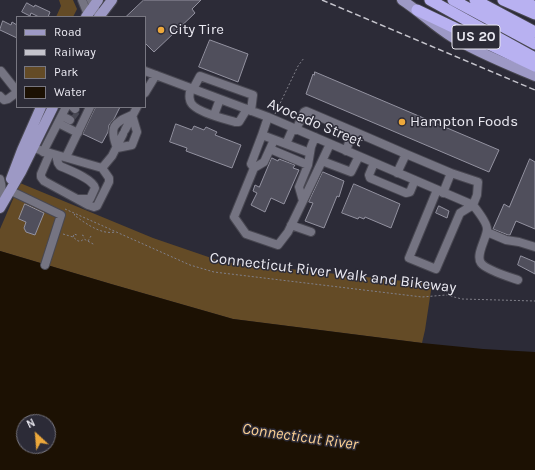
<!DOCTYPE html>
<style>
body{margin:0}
#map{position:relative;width:535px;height:470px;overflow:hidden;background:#2c2b37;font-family:Karla,sans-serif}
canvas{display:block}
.legend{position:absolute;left:16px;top:16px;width:130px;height:92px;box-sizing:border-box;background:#2c2b37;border:1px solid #787781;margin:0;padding:5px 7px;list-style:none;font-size:12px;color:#eae9f1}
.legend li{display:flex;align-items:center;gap:8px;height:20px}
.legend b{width:20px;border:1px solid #787781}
.north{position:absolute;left:16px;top:414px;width:40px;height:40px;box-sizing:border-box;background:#2c2b37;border:1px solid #787781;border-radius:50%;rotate:334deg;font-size:11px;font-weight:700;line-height:16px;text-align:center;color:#eae9f1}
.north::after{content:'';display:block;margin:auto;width:14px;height:18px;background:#eda83b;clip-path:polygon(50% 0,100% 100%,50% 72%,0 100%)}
</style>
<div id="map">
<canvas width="535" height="470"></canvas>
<ul class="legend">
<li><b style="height:5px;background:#9d99c5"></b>Road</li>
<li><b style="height:5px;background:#c5c4cc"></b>Railway</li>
<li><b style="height:11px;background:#644b26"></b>Park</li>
<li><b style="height:11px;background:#1c1103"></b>Water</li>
</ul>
<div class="north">N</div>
</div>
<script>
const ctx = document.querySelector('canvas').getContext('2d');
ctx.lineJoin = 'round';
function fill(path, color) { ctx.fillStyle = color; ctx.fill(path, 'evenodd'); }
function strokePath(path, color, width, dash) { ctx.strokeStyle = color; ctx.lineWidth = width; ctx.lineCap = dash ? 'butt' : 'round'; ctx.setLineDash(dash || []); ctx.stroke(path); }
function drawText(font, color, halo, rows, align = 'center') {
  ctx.font = font + ' Karla,sans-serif'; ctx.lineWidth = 3; ctx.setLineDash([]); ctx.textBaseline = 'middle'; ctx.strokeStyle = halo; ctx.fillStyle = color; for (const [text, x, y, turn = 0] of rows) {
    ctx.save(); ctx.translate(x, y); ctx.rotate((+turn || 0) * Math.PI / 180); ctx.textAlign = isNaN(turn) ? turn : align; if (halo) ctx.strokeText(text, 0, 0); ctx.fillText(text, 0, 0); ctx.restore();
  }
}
fill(new Path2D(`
 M59 0H73L77 9 73 17H56L61 6Z
 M20 183 153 238 223 262 432 284 425 330 422 343 233 319 111 284 0 251V229Z`), '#644b26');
fill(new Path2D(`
 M0 251 111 284 233 319 422 343 483 349 535 352V470H0ZM24 422H48V446H24Z`), '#1c1103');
const building = new Path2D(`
 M144 0H201L192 9 195 13 154 52 145 43V17H126Z
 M27 3 34 7 35 5 50 12 48 17H39L31 13 30 16 22 12Z
 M3 21 11 25 12 22 17 25V38L0 30Z
 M210 40 248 54 238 82 199 67Z
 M315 72 499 150 489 172 306 94 313 74 314 75Z
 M96 107H120L114 119 109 125 108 132 102 143 83 134Z
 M176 124 192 130 194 126 204 130 206 127 217 132 215 135 241 145 232 168 186 151 187 148 170 142Z
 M272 158 278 161 279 159 295 165 293 168 299 170 284 204 271 198 265 212 251 205 257 193 253 191 255 185 259 187Z
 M530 159 535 162V229L516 221 510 235H508L493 229 504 204 509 207Z
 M323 172 344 181 339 197 337 196 324 228 305 221 313 203 309 202Z
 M354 184 400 204 391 228 365 217 364 219 359 217 358 219 342 213Z
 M25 204 44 213 35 235 26 232 24 228 26 222 19 219Z
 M439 206 449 211 447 218 436 213Z
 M521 256 535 262V274L518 265Z`);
fill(building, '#504f5c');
strokePath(building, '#9392a0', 1);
strokePath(new Path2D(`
 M73 114 77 117`), '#484853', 8, [8, 4]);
const minor = new Path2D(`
 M82 0 89 17
 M91 0 99 17
 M145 71 268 117 473 205
 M0 72 1 71 16 90V93L8 99 4 100 0 96
 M191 88C190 91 189 97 190 100 191 111 225 119 235 122H239L247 109
 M193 89 200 76 253 95 251 111
 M145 93 156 75
 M73 107 75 109
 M214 115 220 99
 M62 116 70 120
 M58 123 78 133
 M125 130 137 107
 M296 130 304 112 306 111 353 131 346 151
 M353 131 406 154 397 173
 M262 135 268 117
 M274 140 264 162 254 168 234 217 246 234 278 245 288 232 303 201 299 187 308 165 311 147 315 137
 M286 144 293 128
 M330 144 322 161 351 172 359 156
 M33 148 102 168 109 178V182L97 206 94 207 88 205 44 181 41 177V174L50 153
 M117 148 132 145 137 132 132 115
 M117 148C109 127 113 123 132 115
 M270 149 308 165
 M43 152 66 107
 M406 154 451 173
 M56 155 58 163 60 166C69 170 93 179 95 188L90 199H78
 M66 157 90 107
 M374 163 369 175 370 178 406 193 410 192 415 180
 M102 168 112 156 123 134
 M254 168 251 164 262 135 310 153
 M0 179C3 188 2 196 0 205
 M437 190 409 258 436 269 460 213 473 205 477 195 478 182 451 173 443 193
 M11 191 61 215 45 265
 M303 201 322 161
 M473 205C477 210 487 223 487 229 487 238 475 255 481 263 486 270 509 277 518 280
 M291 225 311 232
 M487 232 506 240 519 242 535 247`);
const major = new Path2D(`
 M402 0C419 11 434 26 452 37 478 53 507 64 535 76
 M86 17 98 0
 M99 17 112 0
 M11 179 22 150 41 107
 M0 208 21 172 53 107`);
const highway = new Path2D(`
 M430 0 533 57
 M453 0 535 44
 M475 0 535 32
 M503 0 535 14
 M522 0 535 7
 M417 10 535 66`);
strokePath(minor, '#484751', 10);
strokePath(major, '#484751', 12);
strokePath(highway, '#484751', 13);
strokePath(new Path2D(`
 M275 114 298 66 304 58
 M65 209 190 265 214 272 422 297 446 295 462 299 535 301
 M75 214 74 215C85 223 101 235 115 232
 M63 234 73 237 78 241H81L84 239 95 245
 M82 235 84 236V238
 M73 237 74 234 77 235
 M88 241 91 236`), '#81808a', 1, [2, 2]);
strokePath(minor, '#757482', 8);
strokePath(major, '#9d99c5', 10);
strokePath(highway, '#b8b1f1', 11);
strokePath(new Path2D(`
 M322 0 535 90`), '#c5c4cc', 1.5, [6, 3]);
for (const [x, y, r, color] of [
 [161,30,4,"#eda83b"],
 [402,122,4,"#eda83b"]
]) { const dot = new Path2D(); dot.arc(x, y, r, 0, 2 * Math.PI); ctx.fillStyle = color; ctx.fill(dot); strokePath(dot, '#2c2b37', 1.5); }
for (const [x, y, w] of [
 [476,37,48]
]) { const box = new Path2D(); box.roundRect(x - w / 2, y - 12, w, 24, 3); ctx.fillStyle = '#2c2b37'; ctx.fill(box); strokePath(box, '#eae9f1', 1); }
drawText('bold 14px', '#eae9f1', null, [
 ["US 20",476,37]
]);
drawText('15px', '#eae9f1', '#2c2b37', [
 ["City Tire",169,30],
 ["Hampton Foods",410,122]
], 'left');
drawText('15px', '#eae9f1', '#2c2b37', [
 ["Avocado Street",315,123,23],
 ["Connecticut River Walk and Bikeway",333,273,7]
]);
drawText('italic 16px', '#f9ce92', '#2c2b37', [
 ["Connecticut River",300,437,8]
]);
</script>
